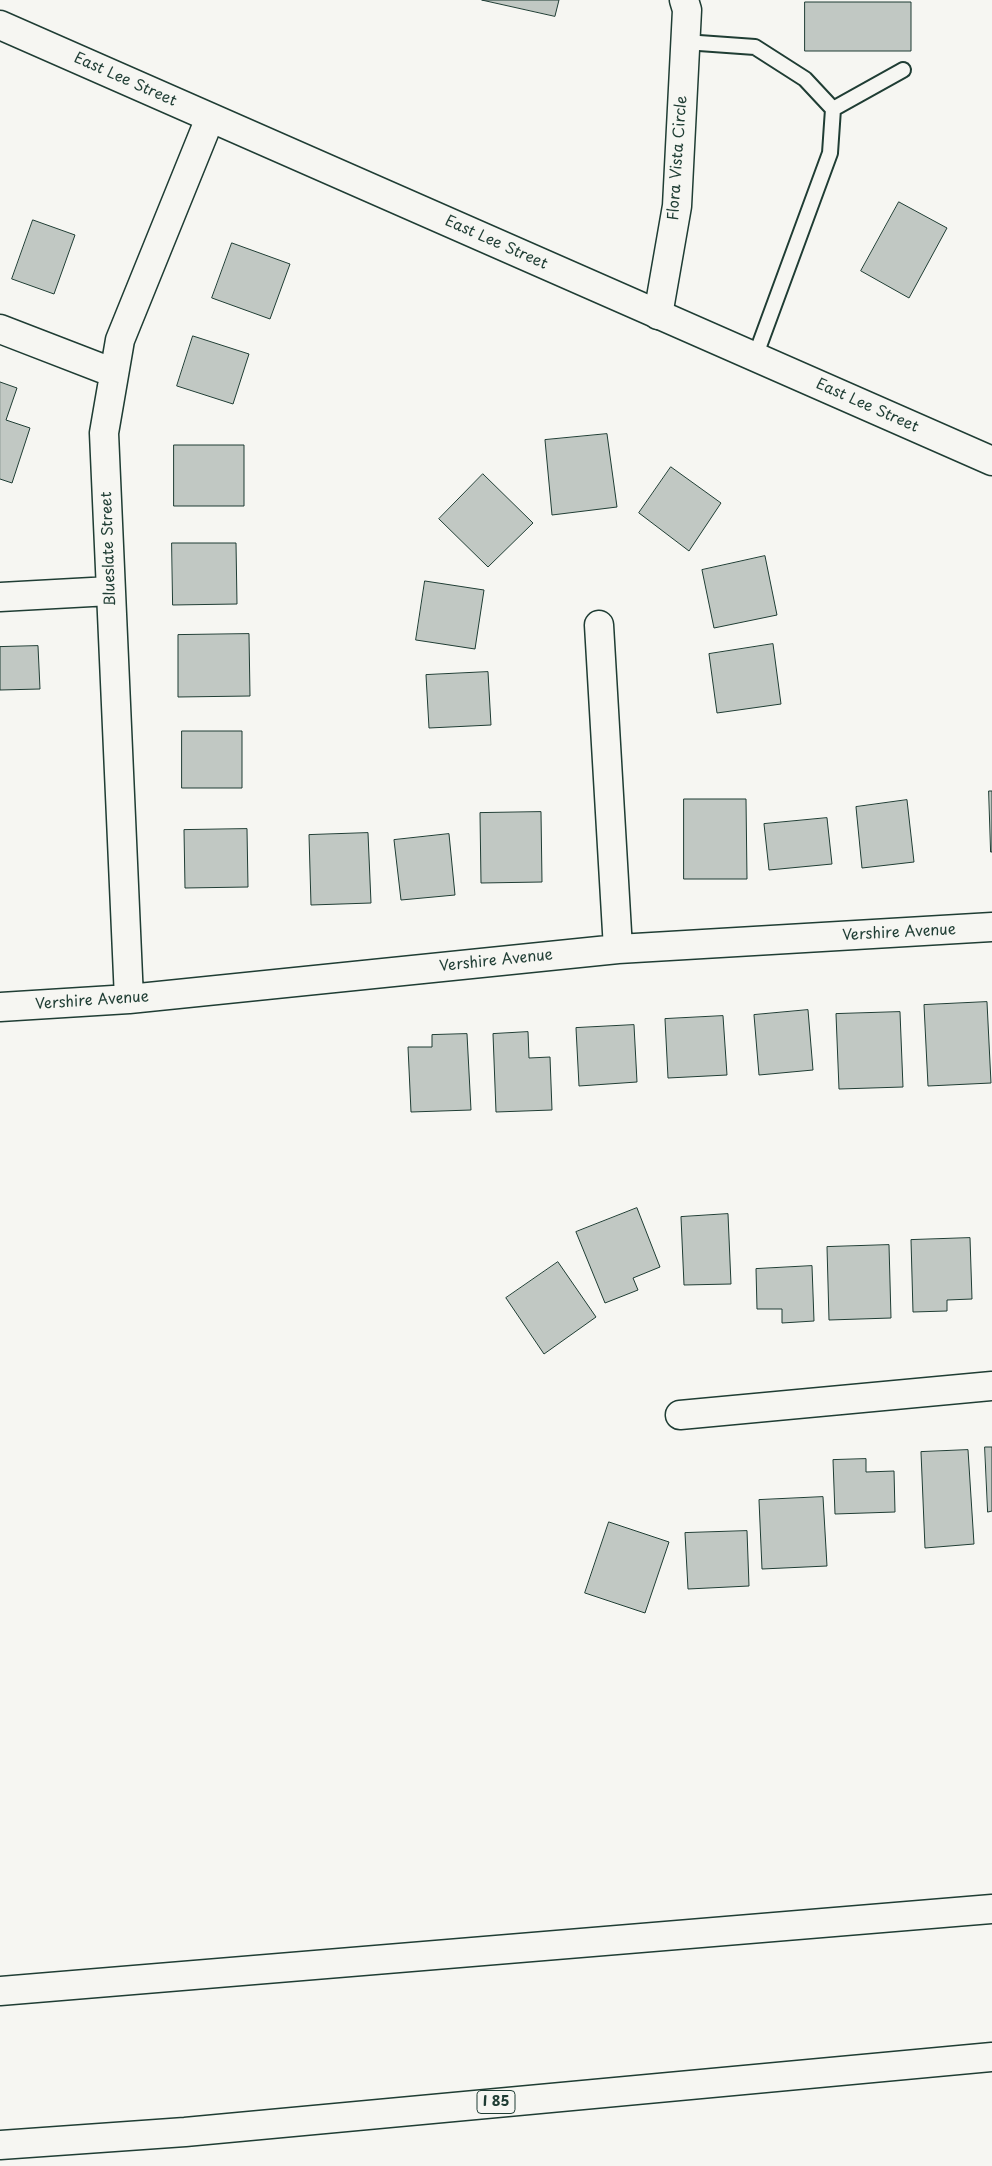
<!DOCTYPE html>
<style>
body{margin:0}
canvas{display:block;background:#f6f6f2}
</style>
<canvas width="992" height="2166"></canvas>
<script>
const ctx = document.querySelector('canvas').getContext('2d');
ctx.lineJoin = 'round';
function fill(path, color) { ctx.fillStyle = color; ctx.fill(path, 'evenodd'); }
function strokePath(path, color, width, dash) { ctx.strokeStyle = color; ctx.lineWidth = width; ctx.lineCap = dash ? 'butt' : 'round'; ctx.setLineDash(dash || []); ctx.stroke(path); }
function drawText(font, color, halo, rows, align = 'center') {
  ctx.font = font + ' "Playpen Sans",sans-serif'; ctx.lineWidth = 4; ctx.setLineDash([]); ctx.textBaseline = 'middle'; ctx.strokeStyle = halo; ctx.fillStyle = color; for (const [text, x, y, turn = 0] of rows) {
    ctx.save(); ctx.translate(x, y); ctx.rotate((+turn || 0) * Math.PI / 180); ctx.textAlign = isNaN(turn) ? turn : align; if (halo) ctx.strokeText(text, 0, 0); ctx.fillText(text, 0, 0); ctx.restore();
  }
}
const building = new Path2D(`
 M482 0H559L555 16Z
 M805 2H911V51H805Z
 M899 202 947 228 909 298 861 271Z
 M33 220 75 235 54 294 12 279Z
 M232 243 290 264 270 319 212 298Z
 M193 336 249 354 233 404 177 386Z
 M0 382 17 388 6 420 30 428 12 483 0 479Z
 M607 434 617 507 552 515 545 440Z
 M174 445H244V506H174Z
 M671 467 721 503 689 551 639 513Z
 M483 474 533 523 488 567 439 519Z
 M172 543H236L237 604 173 605Z
 M765 556 777 615 714 628 702 570Z
 M425 581 484 590 475 649 416 640Z
 M249 634 250 696 178 697V635Z
 M773 644 781 704 717 713 709 654Z
 M38 646 40 689 0 690V647Z
 M488 672 491 725 429 728 426 675Z
 M182 731H242V788H182Z
 M989 791H992V852H991Z
 M684 799H746L747 879H684Z
 M907 800 914 862 862 868 856 807Z
 M541 812 542 882 481 883 480 813Z
 M827 818 832 864 769 870 764 824Z
 M247 829 248 887 185 888 184 830Z
 M368 833 371 903 311 905 309 835Z
 M449 834 455 895 401 900 394 840Z
 M987 1002 991 1083 928 1086 924 1005Z
 M808 1010 813 1070 759 1075 754 1015Z
 M900 1012 903 1087 839 1089 836 1014Z
 M723 1016 727 1075 668 1078 665 1019Z
 M634 1025 637 1082 579 1086 576 1028Z
 M528 1032 529 1058 550 1057 552 1110 496 1112 493 1034Z
 M467 1034 471 1110 411 1112 408 1047H432V1035Z
 M637 1208 660 1267 633 1278 638 1290 605 1303 576 1232Z
 M728 1214 731 1284 684 1285 681 1217Z
 M970 1238 972 1299 947 1300V1311L913 1312 911 1240Z
 M889 1245 891 1318 829 1320 827 1247Z
 M558 1262 596 1317 544 1354 506 1298Z
 M812 1266 814 1321 782 1323V1309H757L756 1269Z
 M985 1447H992V1511L988 1512Z
 M968 1450 974 1544 925 1548 921 1452Z
 M866 1459V1472L894 1471 895 1512 835 1514 833 1460Z
 M823 1497 827 1566 762 1569 759 1500Z
 M609 1522 669 1542 645 1613 585 1593Z
 M747 1531 749 1586 688 1589 685 1533Z`);
fill(building, '#c1c8c3');
strokePath(building, '#1f3d34', 1);
const lane = new Path2D(`
 M685 42 755 47 805 79 833 109 830 153 755 357
 M833 109 903 70`);
const street = new Path2D(`
 M658 315 677 206 687 10 684 0
 M0 329 114 373
 M0 597 110 591
 M599 625 618 949
 M129 999 104 433 120 340 210 118
 M0 1007 129 999 618 949 992 927
 M680 1415 992 1386`);
const secondary = new Path2D(`
 M0 25 992 461`);
const highway = new Path2D(`
 M0 1991 992 1909
 M0 2145 185 2132 992 2057`);
strokePath(lane, '#1f3d34', 18);
strokePath(street, '#1f3d34', 31);
strokePath(secondary, '#1f3d34', 31);
strokePath(highway, '#1f3d34', 31);
strokePath(lane, '#f6f6f2', 14);
strokePath(street, '#f6f6f2', 28);
strokePath(secondary, '#f6f6f2', 28);
strokePath(highway, '#f6f6f2', 28);
for (const [x, y, w] of [
 [496,2102,38]
]) { const box = new Path2D(); box.roundRect(x - w / 2, y - 11.5, w, 23, 4); ctx.fillStyle = '#f6f6f2'; ctx.fill(box); strokePath(box, '#1f3d34', 1); }
drawText('bold 14px', '#1f3d34', null, [
 ["I 85",496,2102]
]);
drawText('15px', '#1f3d34', '#f6f6f2', [
 ["East Lee Street",125,80,24],
 ["Flora Vista Circle",678,158,-86],
 ["East Lee Street",496,243,24],
 ["East Lee Street",867,406,24],
 ["Blueslate Street",109,549,-92],
 ["Vershire Avenue",899,933,-3],
 ["Vershire Avenue",496,961,-6],
 ["Vershire Avenue",92,1001,-4]
]);
</script>
